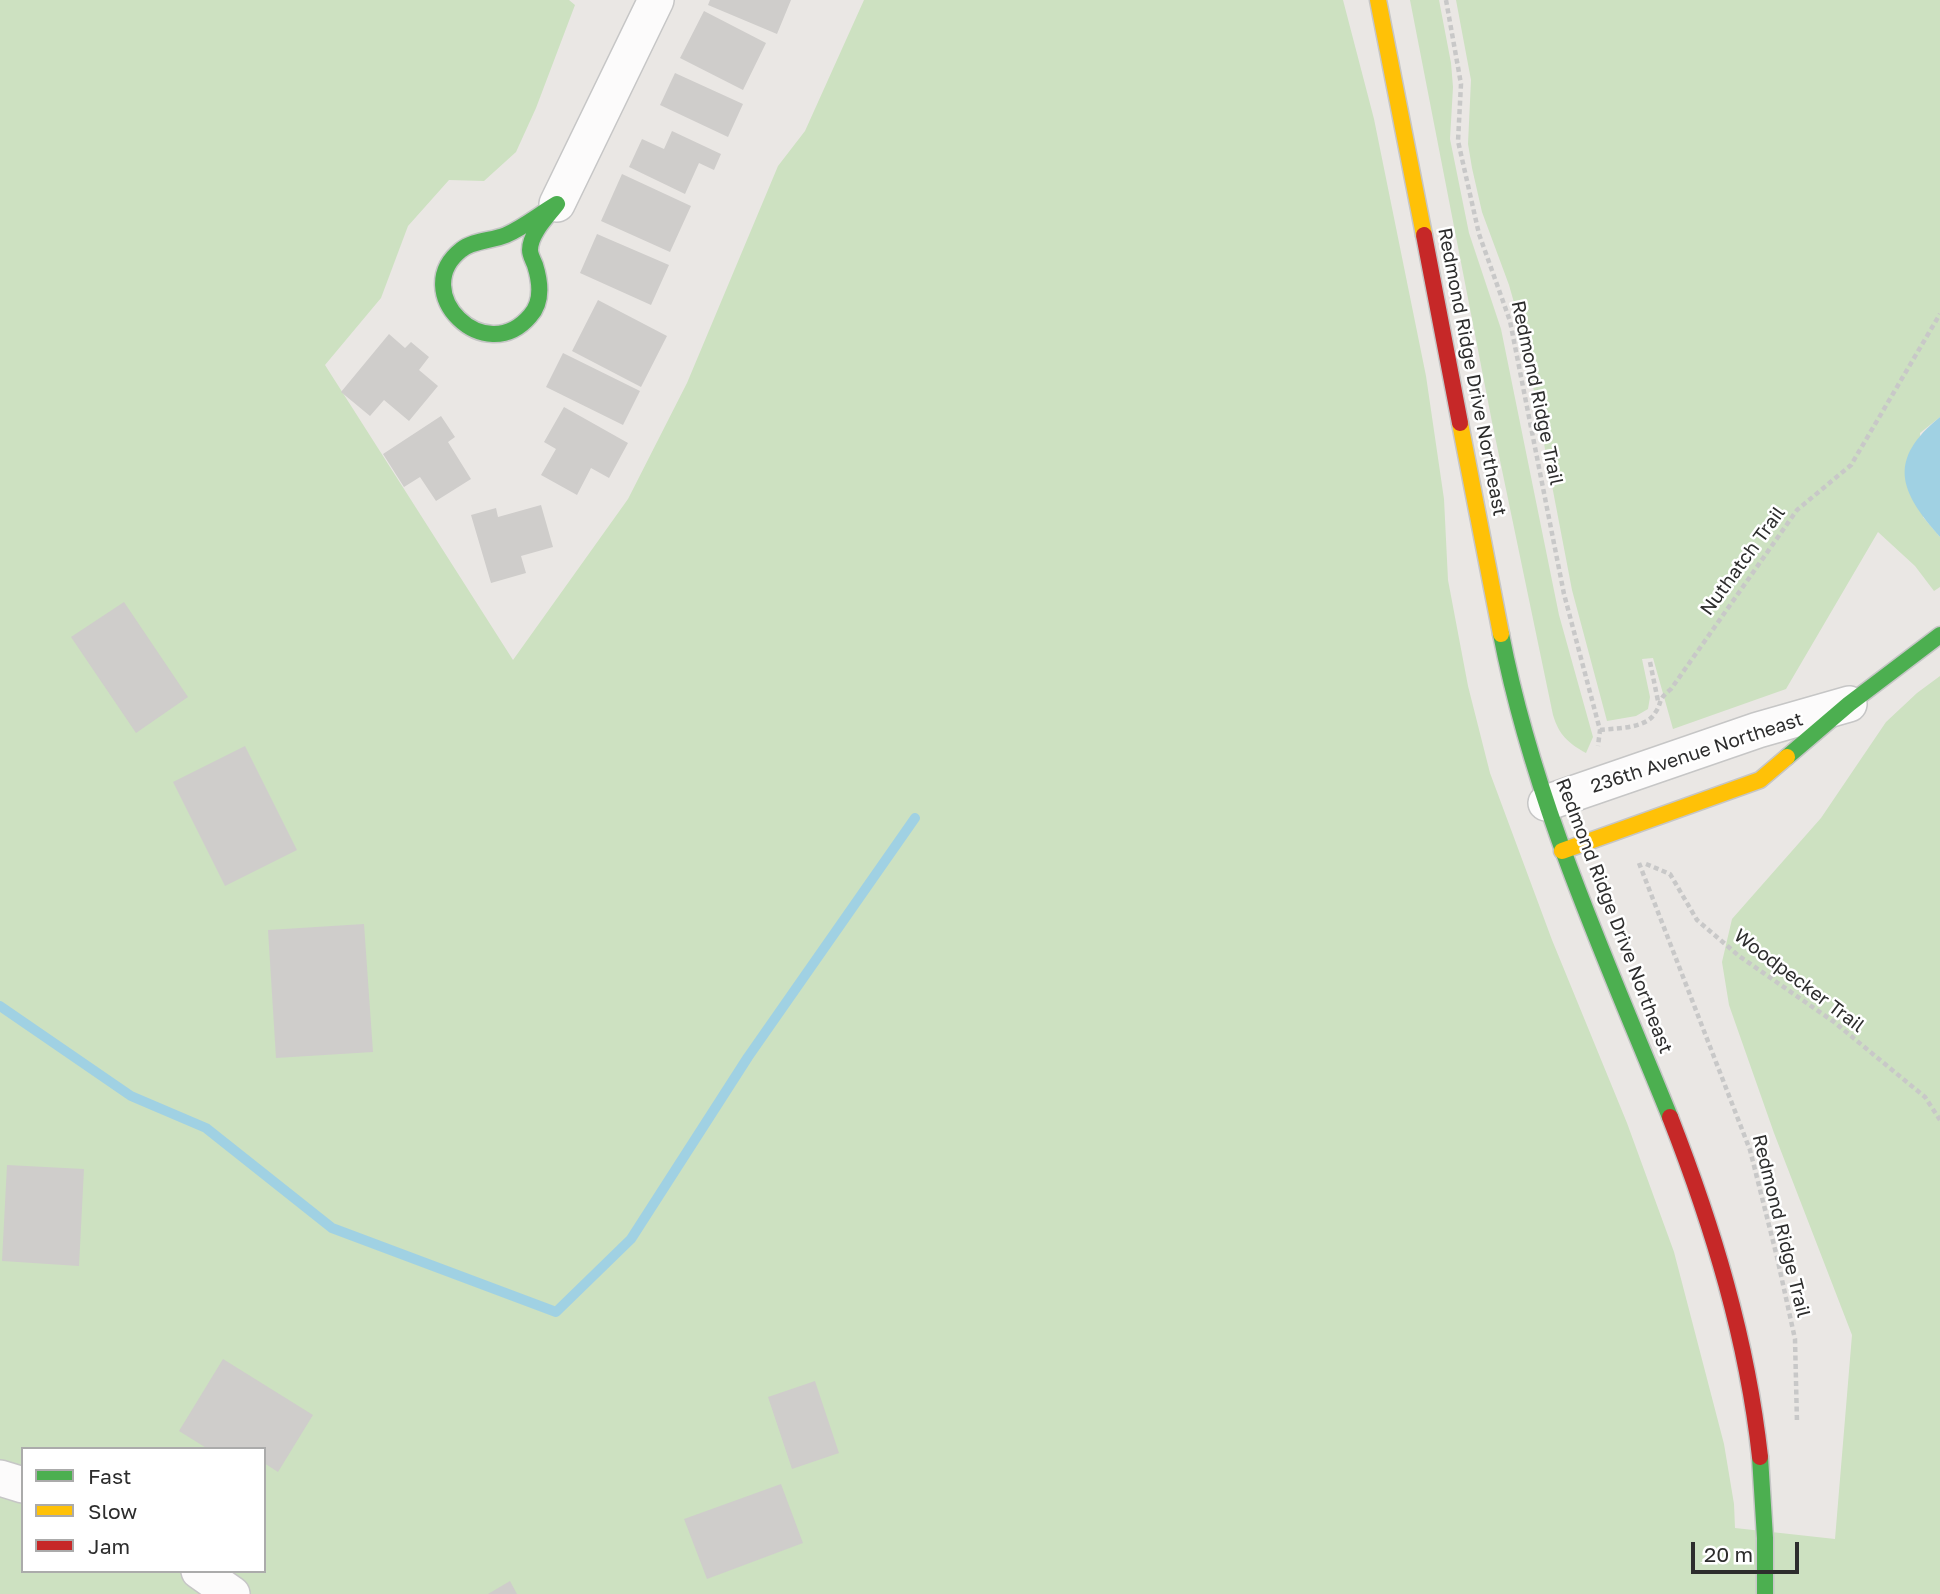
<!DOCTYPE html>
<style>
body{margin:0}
#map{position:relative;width:1940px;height:1594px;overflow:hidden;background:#eae7e4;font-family:"Golos Text",sans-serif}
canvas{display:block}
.legend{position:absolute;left:21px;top:1447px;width:245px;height:126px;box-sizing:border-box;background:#fff;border:2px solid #ababab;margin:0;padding:9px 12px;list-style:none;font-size:21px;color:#2d2d2d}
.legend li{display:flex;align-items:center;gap:14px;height:35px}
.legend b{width:35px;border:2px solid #ababab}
.scale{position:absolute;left:1691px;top:1542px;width:108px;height:32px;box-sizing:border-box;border:4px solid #2d2d2d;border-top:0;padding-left:9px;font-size:21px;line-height:24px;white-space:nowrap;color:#2d2d2d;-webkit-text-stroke:5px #fff;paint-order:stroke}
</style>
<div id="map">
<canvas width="1940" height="1594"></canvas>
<ul class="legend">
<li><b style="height:9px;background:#4caf50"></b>Fast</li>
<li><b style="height:9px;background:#ffc107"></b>Slow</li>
<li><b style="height:9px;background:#c62828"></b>Jam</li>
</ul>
<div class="scale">20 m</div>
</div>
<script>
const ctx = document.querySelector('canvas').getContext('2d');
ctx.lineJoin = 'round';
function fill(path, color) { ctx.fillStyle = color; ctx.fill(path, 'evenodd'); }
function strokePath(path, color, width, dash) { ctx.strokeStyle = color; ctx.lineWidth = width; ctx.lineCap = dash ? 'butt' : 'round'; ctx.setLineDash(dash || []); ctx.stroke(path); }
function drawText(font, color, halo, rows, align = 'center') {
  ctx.font = font + ' "Golos Text",sans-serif'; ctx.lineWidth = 5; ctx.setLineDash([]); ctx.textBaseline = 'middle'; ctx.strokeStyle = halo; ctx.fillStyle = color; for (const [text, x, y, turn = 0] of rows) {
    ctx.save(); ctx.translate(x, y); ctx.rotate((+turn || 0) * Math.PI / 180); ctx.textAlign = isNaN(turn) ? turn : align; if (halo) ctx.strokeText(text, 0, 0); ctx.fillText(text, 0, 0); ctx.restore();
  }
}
fill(new Path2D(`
 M0 0H569L575 5 536 108 516 152 484 181 449 180 408 226 381 298 325 365 513 660 628 499 687 383 778 166 805 131 864 0H1343L1374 119 1426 376 1444 499 1448 580 1468 686 1490 773 1552 940 1627 1123 1674 1252 1724 1444 1734 1504 1735 1528 1835 1539 1852 1335 1774 1133 1729 1005 1722 962 1732 919 1821 818 1886 722 1917 693 1940 676V1594H0ZM23 1449H264V1571H23Z
 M1410 0H1439L1451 63 1453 87 1450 139 1469 233 1501 329 1559 615 1593 737 1586 753C1568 743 1559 735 1553 715L1492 422Z
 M1456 0H1940V417L1920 433 1923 517 1940 537V587L1934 591 1915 566 1878 532 1786 689 1673 729 1653 658 1642 659 1650 697 1648 709 1636 716 1607 721 1572 590 1523 334 1509 285 1482 212 1472 168 1468 144 1471 80Z`), '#cde1c1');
fill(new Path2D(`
 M1940 417V537C1899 491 1887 460 1940 417Z`), '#a0d1e3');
strokePath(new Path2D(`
 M0 1006 131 1096 206 1128 332 1228 556 1312 631 1239 748 1057 915 818`), '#a0d1e3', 10);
fill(new Path2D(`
 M710 0H791L777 34 708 5Z
 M704 11 766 43 743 90 680 58Z
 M675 73 743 104 728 137 660 105Z
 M672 131 721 154 714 170 699 163 685 194 629 167 642 139 664 149Z
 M622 174 691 206 670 252 601 221Z
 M597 234 669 265 651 305 580 273Z
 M598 300 667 336 641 387 572 351Z
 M389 334 405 348 411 342 429 357 419 370 438 386 409 421 384 400 370 416 341 392Z
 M563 353 640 391 623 425 546 387Z
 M564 407 628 443 609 478 591 468 577 495 541 475 556 449 544 442Z
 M441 416 455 437 448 442 471 479 436 501 420 477 404 487 383 454Z
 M541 505 553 547 521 556 526 573 491 583 471 515 496 508 498 517Z
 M124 602 188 697 136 733 71 637Z
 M245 746 297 850 225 886 173 782Z
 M364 924 373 1052 276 1058 268 930Z
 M7 1165 84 1169 79 1266 2 1261Z
 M223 1359 313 1415 278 1472 264 1463V1449H208L179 1431Z
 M815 1381 839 1453 792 1469 768 1397Z
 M781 1484 803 1543 707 1579 684 1519Z
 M510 1581 517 1594H488Z`), '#cfcdcb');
const street = new Path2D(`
 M557 204 656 0
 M1546 803 1758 730 1849 704
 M0 1478 23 1485
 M199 1571 232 1594`);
const fast = new Path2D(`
 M557 204C548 216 530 233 530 250 530 255 533 260 535 265 540 281 543 302 530 316 485 369 408 292 461 250 473 240 492 241 506 235 524 227 540 214 557 204Z
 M1501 634C1534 803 1606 959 1670 1117
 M1787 757 1849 704 1940 635
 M1760 1457 1765 1538V1594`);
const slow = new Path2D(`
 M1378 0 1424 235
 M1460 423 1501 634
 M1562 851 1760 780 1787 757`);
const jam = new Path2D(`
 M1424 235 1460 423
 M1670 1117C1713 1227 1747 1339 1760 1457`);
strokePath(street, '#c6c6c6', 38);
strokePath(fast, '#c6c6c6', 19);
strokePath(slow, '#c6c6c6', 19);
strokePath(jam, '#c6c6c6', 19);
strokePath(new Path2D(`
 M1446 0 1461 84 1458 141 1479 234 1510 321 1564 594 1600 730 1598 746
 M1650 662 1658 701
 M1600 730C1616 728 1646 729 1655 713 1663 702 1656 701 1671 689L1797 510 1851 465 1940 314
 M1639 863 1750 1150 1777 1257 1795 1339 1797 1423
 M1646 864 1670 874 1697 920 1739 956 1834 1022 1925 1097 1940 1120`), '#c8c8c8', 4.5, [5, 3.5]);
strokePath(street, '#fcfbfb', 35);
strokePath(fast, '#4caf50', 16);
strokePath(slow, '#ffc107', 16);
strokePath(jam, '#c62828', 16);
drawText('19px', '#2d2d2d', '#fff', [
 ["Redmond Ridge Drive Northeast",1472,372,79],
 ["Redmond Ridge Trail",1537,393,78],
 ["Nuthatch Trail",1743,561,-54],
 ["236th Avenue Northeast",1697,753,-18],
 ["Redmond Ridge Drive Northeast",1614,916,69],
 ["Woodpecker Trail",1799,981,37],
 ["Redmond Ridge Trail",1781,1226,76]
]);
</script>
